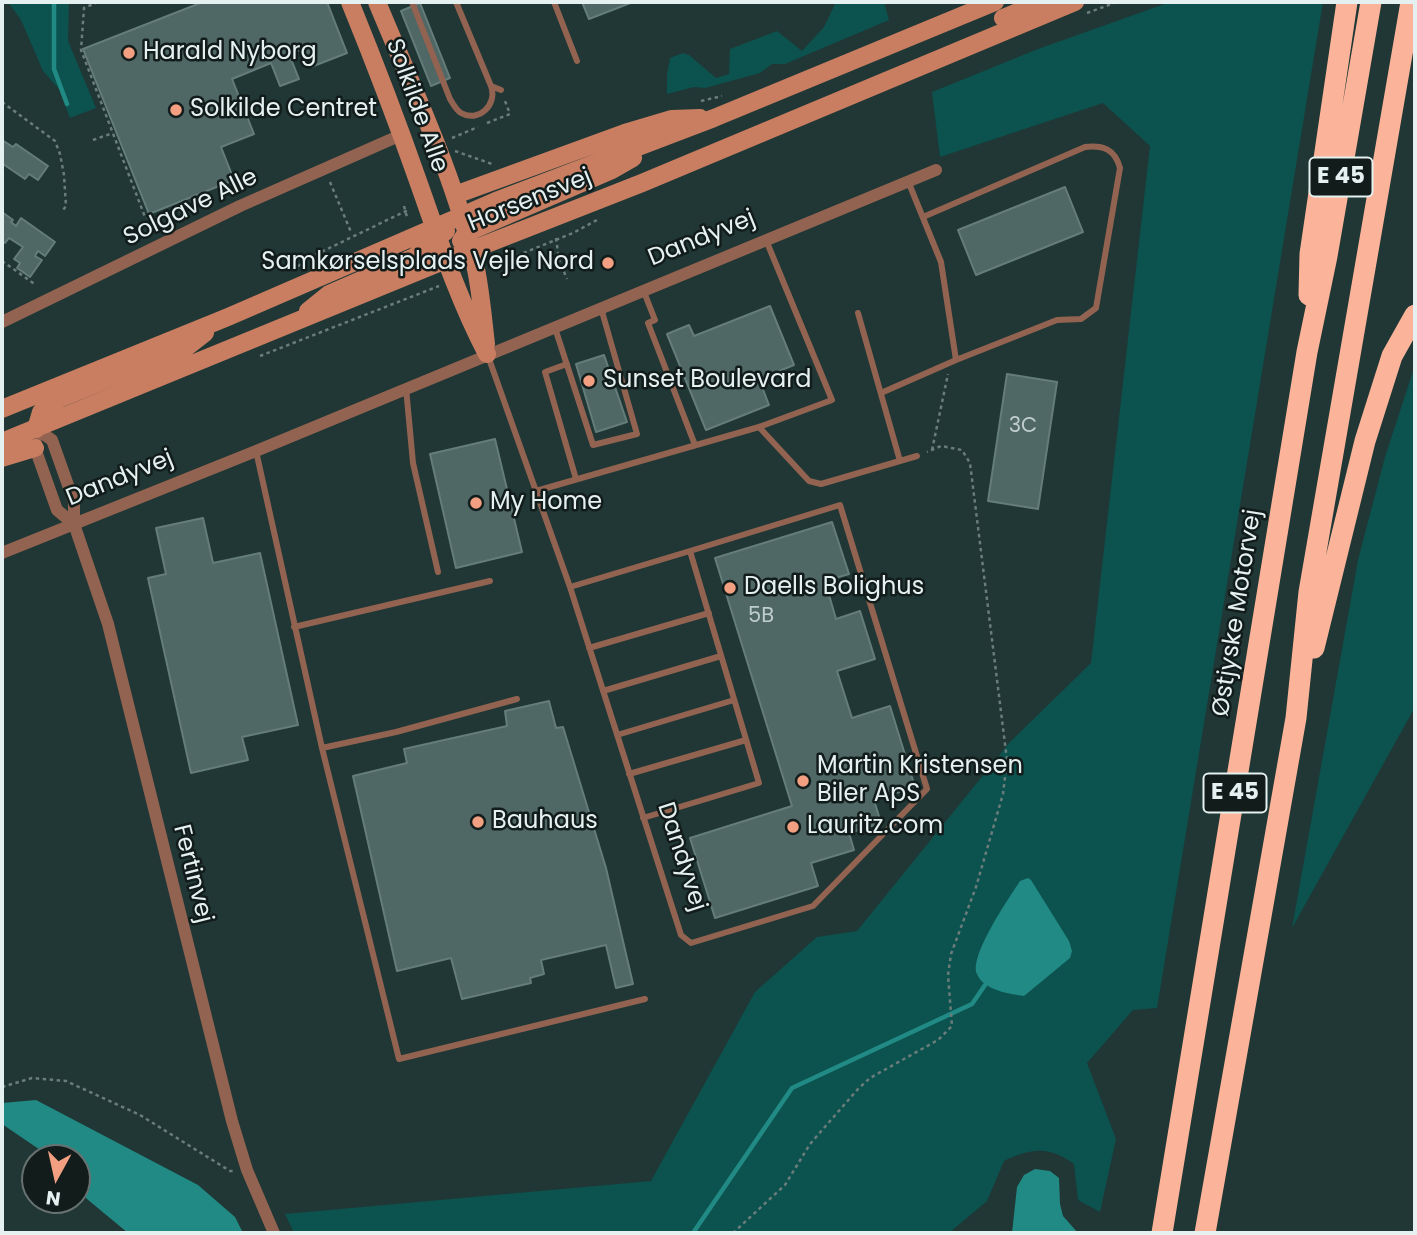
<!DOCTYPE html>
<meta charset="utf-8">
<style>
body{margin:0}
#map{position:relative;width:1417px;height:1235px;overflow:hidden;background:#203735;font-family:Poppins,sans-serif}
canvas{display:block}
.frame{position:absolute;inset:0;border:4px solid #e4f1f0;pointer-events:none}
.north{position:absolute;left:21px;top:1144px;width:70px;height:70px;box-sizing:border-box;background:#121c1b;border:2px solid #667170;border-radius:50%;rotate:188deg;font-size:19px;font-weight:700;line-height:28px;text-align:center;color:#e4f1f0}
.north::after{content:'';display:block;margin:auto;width:24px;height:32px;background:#f2a081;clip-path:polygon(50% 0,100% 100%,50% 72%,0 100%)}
</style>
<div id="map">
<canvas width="1417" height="1235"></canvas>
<div class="frame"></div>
<div class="north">N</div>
</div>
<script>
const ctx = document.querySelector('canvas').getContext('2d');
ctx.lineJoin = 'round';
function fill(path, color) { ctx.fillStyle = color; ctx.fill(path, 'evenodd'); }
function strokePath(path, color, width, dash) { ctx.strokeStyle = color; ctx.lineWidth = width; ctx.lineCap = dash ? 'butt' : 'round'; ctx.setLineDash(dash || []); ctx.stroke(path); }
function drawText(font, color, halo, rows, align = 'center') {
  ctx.font = font + ' Poppins,sans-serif'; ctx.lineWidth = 5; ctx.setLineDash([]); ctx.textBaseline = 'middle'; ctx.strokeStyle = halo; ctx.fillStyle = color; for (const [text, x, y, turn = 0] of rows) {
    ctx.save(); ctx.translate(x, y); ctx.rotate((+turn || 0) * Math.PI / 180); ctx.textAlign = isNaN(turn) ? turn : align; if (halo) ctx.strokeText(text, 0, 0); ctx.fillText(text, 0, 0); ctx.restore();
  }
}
fill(new Path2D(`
 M8 2H69L68 41 96 108 70 118 59 89 43 71 21 20Z
 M836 2H884L889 20 785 64H772L760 73 705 88 694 87 667 94V75L670 58 683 53 689 55 716 78 729 74 730 49 777 31 802 51 824 27Z
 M1170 2H1323L1157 1008 1133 1010 1087 1063 1116 1139 1100 1212 1078 1200 1074 1164C1049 1146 1032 1148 1004 1161L987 1201 949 1233H294L285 1214 651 1181 755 992 817 937 857 931 1010 742 1091 663 1150 146 1103 103 940 157 932 92 1038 49Z
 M1415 365V707L1292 928 1358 560 1385 457Z`), '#0c524e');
fill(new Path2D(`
 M1028 878 1031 880 1069 941 1072 951 1070 958 1024 996C1010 994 983 990 977 974 969 956 1009 898 1020 881Z
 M36 1100 198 1185 235 1217 243 1233H128L87 1199 77 1187V1158H52L2 1124V1103Z
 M1035 1169 1050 1171 1059 1178 1060 1204 1063 1216 1078 1233H1012L1017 1187 1024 1175Z`), '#218a84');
strokePath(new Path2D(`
 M54 2V69L67 104
 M693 1233 792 1088 972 1004 985 985`), '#218a84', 4.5);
const building = new Path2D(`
 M203 2H327L347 53 311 67 304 49 289 54 299 79 280 86 271 63 232 79 254 134 221 147 234 180 149 214 83 49Z
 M582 2H633L589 19Z
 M420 3 450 78 431 86 401 11Z
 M2 140 13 147 16 144 48 166 38 180 29 174 25 179 3 164 2 166Z
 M1065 187 1083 232 976 275 958 230Z
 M2 212 13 220 11 222 16 226 21 218 55 242 45 256 38 251 35 256 42 260 30 277 17 268 20 263 14 259 23 247 9 238 5 243 2 241Z
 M770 306 794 365 759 379 769 405 706 430 667 334 689 325 694 336Z
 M604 355 627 422 596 432 576 364Z
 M1007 374 1057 382 1038 509 988 501Z
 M495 439 522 552 456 568 430 454Z
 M203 518 213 563 260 553 298 725 242 737 248 760 191 773 148 578 166 574 156 528Z
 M832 522 849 574 825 581 836 619 860 611 875 659 837 671 852 718 890 706 915 787 874 800 881 823 849 833 854 850 811 863 818 886 715 918 690 838 792 806 715 558Z
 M549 701 556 728 563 727 606 868 633 984 616 988 606 945 541 960 544 974 530 978 531 983 462 999 451 958 397 971 353 776 407 763 404 749 507 726 505 711Z`);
fill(building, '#4f6765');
strokePath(building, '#647d7a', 2);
strokePath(new Path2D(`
 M98 2 84 8 81 50 145 217 155 219 176 210 189 214
 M1087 13 1117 2
 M701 101 722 96
 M2 102 55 141 60 154 64 175 66 206 63 210
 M487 123 510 114 505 101
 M452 138 478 127
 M93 140 113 133
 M455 151 492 164
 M330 182 351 232
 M404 206 407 217
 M556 238 559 260 567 279
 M2 261 36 285
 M491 266 573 233 597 220
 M292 270 317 254 410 209
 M260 356 439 286
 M932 450 948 374
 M2 1087 32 1078 66 1081 140 1115 230 1171H234
 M733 1233 785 1185 810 1144 858 1089 870 1078 938 1040 952 1026 948 975 951 954 976 887 1003 794 1007 760 970 463 962 450 941 446 927 452`), '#6a7d7b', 2.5, [3.5, 3.5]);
strokePath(new Path2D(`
 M412 2 450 99C453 104 456 110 461 113 478 123 498 105 491 86
 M456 2 491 86 501 90
 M554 2 577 61
 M908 181 941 262 956 360 1057 320 1081 319 1096 308 1120 168C1115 149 1103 145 1085 147L923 217
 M644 292 655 320 648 323 695 445
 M858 313 900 461
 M555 328 593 445 637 434 601 308
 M488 356 570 587 681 935 691 943 813 906 927 789 840 505 690 551
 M567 364 545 372 576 479
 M406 388 413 463 438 572
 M881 393 956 360
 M759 427 809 481 821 484 917 456
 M256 451 322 748 399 1059 645 999
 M536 491 759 427 832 400 766 240
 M570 587 690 551 759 783 643 818
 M294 627 490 581
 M589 648 709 613
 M603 691 721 656
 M617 735 734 700
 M322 748 396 732 517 699
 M629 774 746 740`), '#936351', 6);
strokePath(new Path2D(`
 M2 322 240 206 401 135
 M74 524 57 510 35 448 36 429 52 440 74 502V524L108 624 232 1121 247 1170 274 1233
 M2 553 256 451 936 170`), '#936351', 12);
strokePath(new Path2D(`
 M350 2C374 61 397 121 418 181 439 240 458 299 487 354
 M377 2C413 89 455 177 476 269 481 294 483 319 486 344
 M1003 18 1042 2
 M455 195 625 133 672 119 700 118
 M461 241 466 233 612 170 633 158
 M308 311 329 294 414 257 446 231
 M2 409 228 317 496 201 714 118 995 2
 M36 429 41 412 59 399 187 347 205 333
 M2 442 446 260 642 183 1075 2
 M2 458 35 448`), '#c97e61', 18);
strokePath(new Path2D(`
 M1309 295 1310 254 1347 2
 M1314 648 1365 441 1392 356 1415 315
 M1162 1233 1307 352 1327 256 1371 2
 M1205 1233 1296 718 1309 592 1411 2`), '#fbb499', 21);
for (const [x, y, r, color] of [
 [129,53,7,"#f2a081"],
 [176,110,7,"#f2a081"],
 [608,263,7,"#f2a081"],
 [589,381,7,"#f2a081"],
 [476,503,7,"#f2a081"],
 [730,588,7,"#f2a081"],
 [803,781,7,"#f2a081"],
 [478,822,7,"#f2a081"],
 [793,827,7,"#f2a081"]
]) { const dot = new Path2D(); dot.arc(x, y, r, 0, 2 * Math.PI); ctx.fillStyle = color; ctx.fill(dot); strokePath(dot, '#121c1b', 2.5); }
drawText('21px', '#bfcecd', null, [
 ["3C",1023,427],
 ["5B",761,617]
]);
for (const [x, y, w] of [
 [1341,177,63],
 [1235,793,63]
]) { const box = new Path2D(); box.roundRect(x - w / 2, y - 19.5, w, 39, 5); ctx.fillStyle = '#121c1b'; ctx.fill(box); strokePath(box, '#e4f1f0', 2); }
drawText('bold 23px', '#e4f1f0', null, [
 ["E 45",1341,177],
 ["E 45",1235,793]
]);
drawText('24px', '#e4f1f0', '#121c1b', [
 ["Harald Nyborg",143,53],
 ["Solkilde Centret",190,110],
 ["Samkørselsplads Vejle Nord",594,263,"right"],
 ["Sunset Boulevard",603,381],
 ["My Home",490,503],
 ["Daells Bolighus",744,588],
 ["Martin Kristensen",817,767],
 ["Biler ApS",817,795],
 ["Bauhaus",492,822],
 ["Lauritz.com",807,827]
], 'left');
drawText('24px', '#e4f1f0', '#121c1b', [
 ["Solkilde Alle",416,106,70],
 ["Horsensvej",530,201,-22],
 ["Solgave Alle",191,208,-26],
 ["Dandyvej",702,239,-22],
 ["Dandyvej",120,479,-22],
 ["Østjyske Motorvej",1238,613,-81],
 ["Dandyvej",681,857,72],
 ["Fertinvej",192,874,76]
]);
</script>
